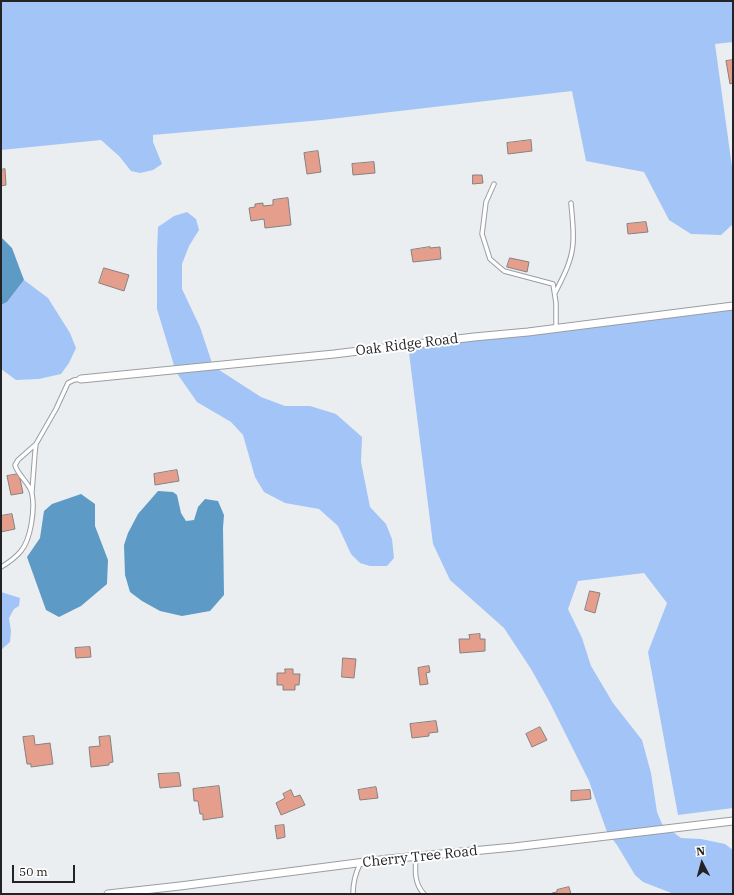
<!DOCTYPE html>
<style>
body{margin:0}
#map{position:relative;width:734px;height:895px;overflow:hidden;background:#ebeef1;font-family:"IBM Plex Serif",serif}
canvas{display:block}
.frame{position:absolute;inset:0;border:2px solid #232325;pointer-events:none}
.north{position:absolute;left:682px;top:843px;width:40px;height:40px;-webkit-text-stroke:3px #fff;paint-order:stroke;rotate:354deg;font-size:11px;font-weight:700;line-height:16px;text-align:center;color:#232325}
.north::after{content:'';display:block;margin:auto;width:14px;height:18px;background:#232325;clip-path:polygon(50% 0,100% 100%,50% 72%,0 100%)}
.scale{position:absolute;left:12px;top:865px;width:63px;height:18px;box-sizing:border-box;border:2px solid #232325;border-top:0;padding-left:5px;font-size:12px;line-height:14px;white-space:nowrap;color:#232325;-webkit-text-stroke:3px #fff;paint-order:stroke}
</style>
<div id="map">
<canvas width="734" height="895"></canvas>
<div class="frame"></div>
<div class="north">N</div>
<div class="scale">50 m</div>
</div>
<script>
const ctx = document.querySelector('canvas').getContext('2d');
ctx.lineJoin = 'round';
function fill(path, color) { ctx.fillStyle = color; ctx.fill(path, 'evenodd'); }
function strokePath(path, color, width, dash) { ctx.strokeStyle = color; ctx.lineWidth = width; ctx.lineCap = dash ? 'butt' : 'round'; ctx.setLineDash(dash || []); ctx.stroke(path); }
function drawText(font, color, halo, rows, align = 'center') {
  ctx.font = font + ' "IBM Plex Serif",serif'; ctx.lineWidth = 4; ctx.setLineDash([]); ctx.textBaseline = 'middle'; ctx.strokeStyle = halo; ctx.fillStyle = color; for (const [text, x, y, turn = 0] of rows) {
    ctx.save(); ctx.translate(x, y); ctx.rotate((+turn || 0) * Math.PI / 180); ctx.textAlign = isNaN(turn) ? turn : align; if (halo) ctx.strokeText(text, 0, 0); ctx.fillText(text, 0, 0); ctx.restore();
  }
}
fill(new Path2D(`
 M1 1H733V42L715 44 733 174V224L721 235 691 234 669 220 644 172 586 161 572 91 322 120 153 135V142L162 164 153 170 140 173 131 171 119 156 101 140 1 150Z
 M187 212 196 219 199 230 189 246 182 264V289L200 327 213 366 261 397 285 406H310L336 414 362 437 361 462 370 507 386 524 392 539 394 558 387 566H370L360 563 351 554 338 526 319 509 285 503 264 492 255 477 243 435 231 422 197 402 176 372 157 309V252L158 227 174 216Z
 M24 280 48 298 70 333 76 348 69 363 61 374 39 379 16 380 1 369V305L7 302Z
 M733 308V808L678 815 648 652 667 603 644 573 578 581 568 609 582 638 591 666 613 703 642 740 651 773 657 812 662 824 681 838 701 839 725 844 733 850V894H674L643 882 635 875 617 845 607 832 589 781 549 701 531 669 504 628 450 580 433 544 408 345Z
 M1 592 20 598 19 606 14 609 9 618 11 631 10 642 1 650Z`), '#a3c4f6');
fill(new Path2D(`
 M1 237 12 248 24 280 7 302 1 305Z
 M158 491 173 492 177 495 181 513 186 521 194 520 198 507 205 499 218 501 224 515 223 528 224 595 210 611 182 616 160 611 142 601 130 592 125 575 124 545 128 533 138 514Z
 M81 494 95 504V526L108 560 107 584 81 606 59 617 46 610 27 557 40 538 44 511 52 504Z`), '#5d9ac6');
const building = new Path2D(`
 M733 60V83L730 84 726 61Z
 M531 140 532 151 508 154 507 143Z
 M318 151 321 172 307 174 304 153Z
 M374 162 375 173 353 175 352 164Z
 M5 169 6 185 1 186V170Z
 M473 175H482L483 183 473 184Z
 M288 198 291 225 265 228 264 219 251 221 249 208 255 207V204L263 203V206L273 205V200Z
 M646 222 648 232 628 234 627 224Z
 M430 247V248L440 247 441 259 413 262 411 250Z
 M510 258 529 262 527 272 507 267Z
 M104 268 129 275 124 291 99 283Z
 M177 470 179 481 155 485 154 474Z
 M19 474 23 493 11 495 7 476Z
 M12 514 15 529 1 532V516Z
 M590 591 600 593 595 613 585 610Z
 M480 634V639H485V651L460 653 459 639H470L469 635Z
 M90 647 91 657 76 658 75 648Z
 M343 658 356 659 354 678 342 677Z
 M429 666 430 672 426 673 428 684 420 685 418 668Z
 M285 669H293V674H300L299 685H295V690H283V685H277V673H285Z
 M436 721 438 732 429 733V736L412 738 410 724Z
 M540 727 547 740 532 747 526 734Z
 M34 736 35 745 50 743 53 764 31 767V764H27L23 737Z
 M110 736 113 762 109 763V765L91 767 89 747 100 746 99 737Z
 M179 773 181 786 160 788 158 774Z
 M219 786 223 817 203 820V814H200L198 801H194L193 789Z
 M376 787 378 798 360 800 358 790Z
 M291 790 294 797 300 795 305 805 281 815 276 803 285 798 283 794Z
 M590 790 591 799 571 801V791Z
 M284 825 285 837 277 839 275 826Z
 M569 887 571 894H552V893L557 892V890Z`);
fill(building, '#e69e8c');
strokePath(building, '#858180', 1);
const service = new Path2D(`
 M494 184 486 202 482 234 490 259 504 271 553 284 556 303V328
 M555 293C563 277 572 261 573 243 574 230 572 216 571 203
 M32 492 35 452 36 444
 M1 567C8 563 16 557 21 551 31 539 35 509 32 494 30 483 18 476 15 465L18 460 36 444 56 409 68 383 74 380 81 379
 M416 857C415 871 414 883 424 894
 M353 894C353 883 355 874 360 864`);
const minor = new Path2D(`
 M81 379 334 354 474 337 528 332 733 306
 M108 894 180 886 388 859 514 847 733 821`);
strokePath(service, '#9b9da1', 5.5);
strokePath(minor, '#9b9da1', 9);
strokePath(service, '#fff', 3.5);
strokePath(minor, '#fff', 7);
drawText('14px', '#232325', '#fff', [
 ["Oak Ridge Road",407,345,-7],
 ["Cherry Tree Road",420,857,-6]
]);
</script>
